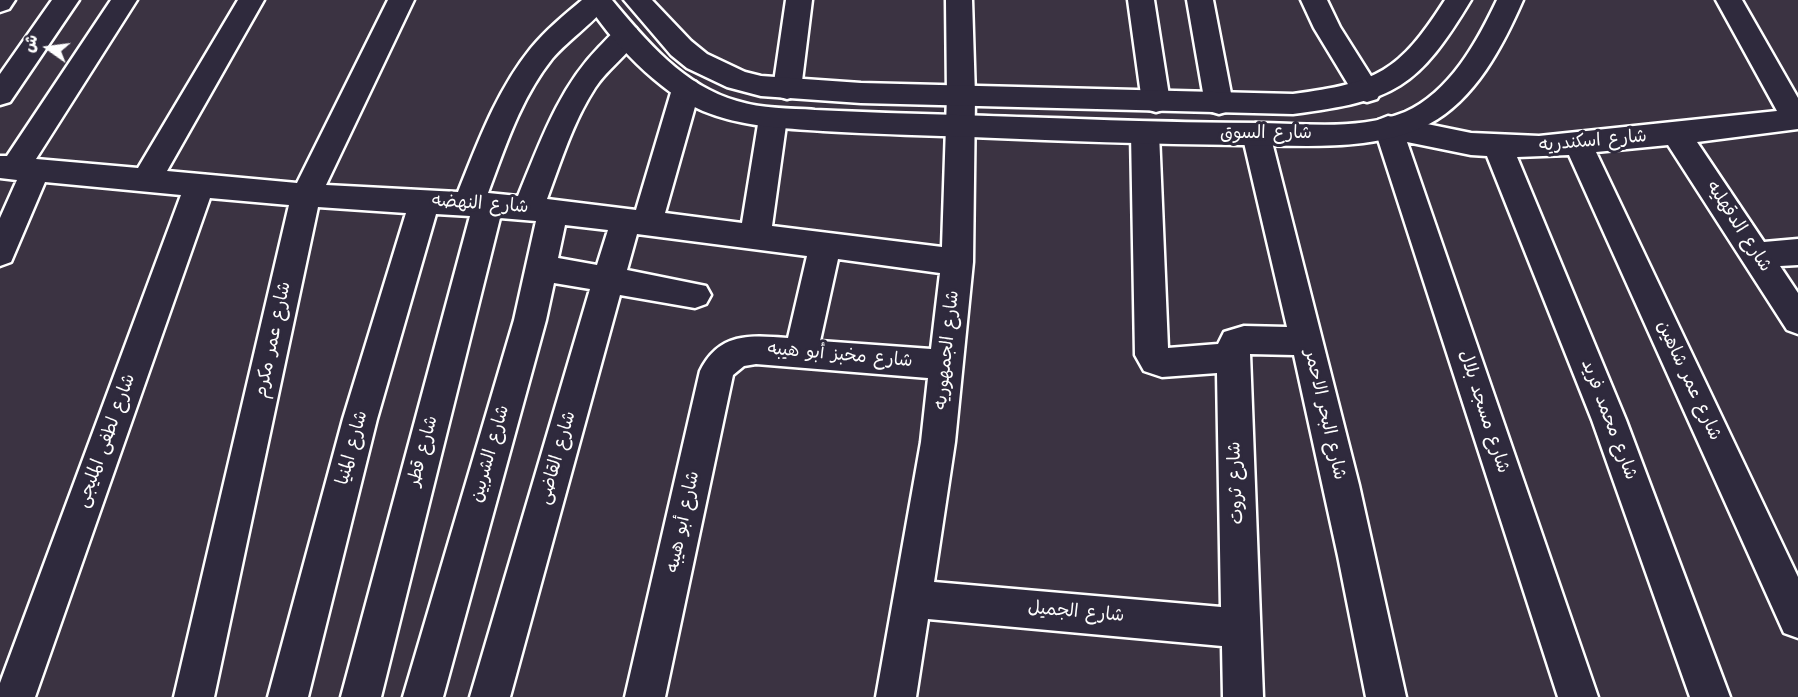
<!DOCTYPE html>
<meta charset="utf-8">
<style>
body{margin:0}
#map{position:relative;width:1798px;height:697px;overflow:hidden;background:#3b3342;font-family:"Architects Daughter","Playpen Sans Arabic",sans-serif}
canvas{display:block}
.north{position:absolute;left:18px;top:18px;width:60px;height:60px;-webkit-text-stroke:4px #2f2a3d;paint-order:stroke;rotate:284deg;font-size:16px;font-weight:700;line-height:24px;text-align:center;color:#fff}
.north::after{content:'';display:block;margin:auto;width:21px;height:27px;background:#fff;clip-path:polygon(50% 0,100% 100%,50% 72%,0 100%)}
</style>
<div id="map">
<canvas width="1798" height="697"></canvas>
<div class="north">ش</div>
</div>
<script>
const ctx = document.querySelector('canvas').getContext('2d');
ctx.lineJoin = 'round';
function strokePath(path, color, width, dash) { ctx.strokeStyle = color; ctx.lineWidth = width; ctx.lineCap = dash ? 'butt' : 'round'; ctx.setLineDash(dash || []); ctx.stroke(path); }
function fill(path, color) { ctx.fillStyle = color; ctx.fill(path, 'evenodd'); }
function drawText(font, color, halo, rows, align = 'center') {
  ctx.font = font + ' "Architects Daughter","Playpen Sans Arabic",sans-serif'; ctx.lineWidth = 6; ctx.setLineDash([]); ctx.textBaseline = 'middle'; ctx.strokeStyle = halo; ctx.fillStyle = color; for (const [text, x, y, turn = 0] of rows) {
    ctx.save(); ctx.translate(x, y); ctx.rotate((+turn || 0) * Math.PI / 180); ctx.textAlign = isNaN(turn) ? turn : align; if (halo) ctx.strokeText(text, 0, 0); ctx.fillText(text, 0, 0); ctx.restore();
  }
}
const minor = new Path2D(`
 M0 0H15L9 9 0 12Z
 M52 0H79L10 102 0 105V74Z
 M111 0H137L36 159 138 168 238 0H264L167 171 297 183 388 0H414L326 185 458 192C478 142 497 90 531 48 546 30 564 15 582 0H611C598 20 569 39 552 59 521 98 505 147 488 193L518 196C540 143 558 89 599 47 611 35 619 23 636 28L640 35C629 55 608 68 595 88 573 122 561 161 547 199L636 210 672 89 676 82 686 79 696 82 700 89 665 213 742 223 759 118 763 111 773 108 783 111 787 118 772 226 942 247 947 96 946 0H972L975 96 973 262 955 442 934 582 1221 607 1217 373 1162 377 1144 371 1135 355 1131 133 1135 125 1145 122 1155 125 1159 133 1168 348 1218 344 1224 332 1244 326 1287 327 1242 134 1246 126 1256 123 1266 126 1270 134 1359 485 1406 697H1366L1338 556 1294 355 1250 354 1263 697H1223L1222 646 928 619 916 697H876L921 442 928 378 756 364 744 366 733 375 665 697H625L700 371C719 332 750 335 788 338L807 256 637 234 627 270 706 286 711 295 706 304 695 308 620 295 510 697H470L590 289 554 283 546 320 443 697H403L514 320 536 221 500 218 381 697H341L470 216 436 214 377 419 308 697H268L343 419 406 213 318 207 214 697H174L289 205 210 198 35 697H0V683L181 195 45 182 11 262 0 266V218L17 180 0 178V156H7ZM565 225 608 230 597 265 558 258ZM838 259 940 273 931 349 820 341Z
 M786 0H812L801 89 797 96 787 99 777 96 773 89Z
 M1128 0H1154L1170 102 1166 109 1156 112 1146 109 1142 102Z
 M1187 0H1213L1233 104 1229 111 1219 114 1209 111 1205 104Z
 M1301 0H1327L1340 27 1381 92 1377 99 1367 102 1357 99 1314 28Z
 M1716 0H1742L1798 98V129L1697 142 1764 242 1798 239V265L1780 266 1798 293V334L1787 330 1668 145 1596 152 1798 577V638L1784 633 1569 155 1517 157 1626 420 1730 697H1690L1592 420 1487 156 1471 155 1407 142 1598 697H1558L1374 127 1378 120 1388 116 1471 133 1539 136 1777 111Z`);
const tertiary = new Path2D(`
 M585 0H612C646 41 684 86 737 101 762 109 789 108 815 110 862 112 910 114 958 115 1059 118 1161 123 1263 123 1309 124 1361 130 1405 112 1450 92 1477 42 1497 0H1523C1503 46 1475 100 1429 124 1409 135 1385 140 1363 143 1322 148 1281 145 1241 145 1151 144 1061 141 971 137 922 135 872 134 823 131 782 128 742 127 703 111 659 92 610 41 585 0Z
 M624 0H652L691 41 707 54 745 72 761 76 861 83 1293 94C1377 83 1399 72 1445 0H1471C1418 88 1395 101 1293 114L861 103 761 96 727 87 687 68 671 55Z`);
strokePath(minor, '#fff', 5);
strokePath(tertiary, '#fff', 5);
fill(minor, '#2f2a3d');
fill(tertiary, '#2f2a3d');
drawText('18px', '#fff', '#2f2a3d', [
 ["شارع السوق",1266,134],
 ["شارع اسكندريه",1593,142,-5],
 ["شارع النهضه",480,205,4],
 ["شارع الدقهليه",1738,227,57],
 ["شارع عمر مكرم",274,340,-78],
 ["شارع الجمهوريه",948,350,-84],
 ["شارع مخبز أبو هيبه",840,356,5],
 ["شارع عمر شاهين",1688,381,65],
 ["شارع مسجد بلال",1483,412,72],
 ["شارع البحر الاحمر",1324,415,77],
 ["شارع محمد فريد",1608,420,69],
 ["شارع لطفى المليجى",107,441,-70],
 ["شارع المنيا",353,448,-75],
 ["شارع قطر",424,451,-75],
 ["شارع الشربين",491,454,-74],
 ["شارع القاضى",558,458,-74],
 ["شارع ثروت",1237,483,-92],
 ["شارع أبو هيبه",684,522,-78],
 ["شارع الجميل",1076,613,5]
]);
</script>
